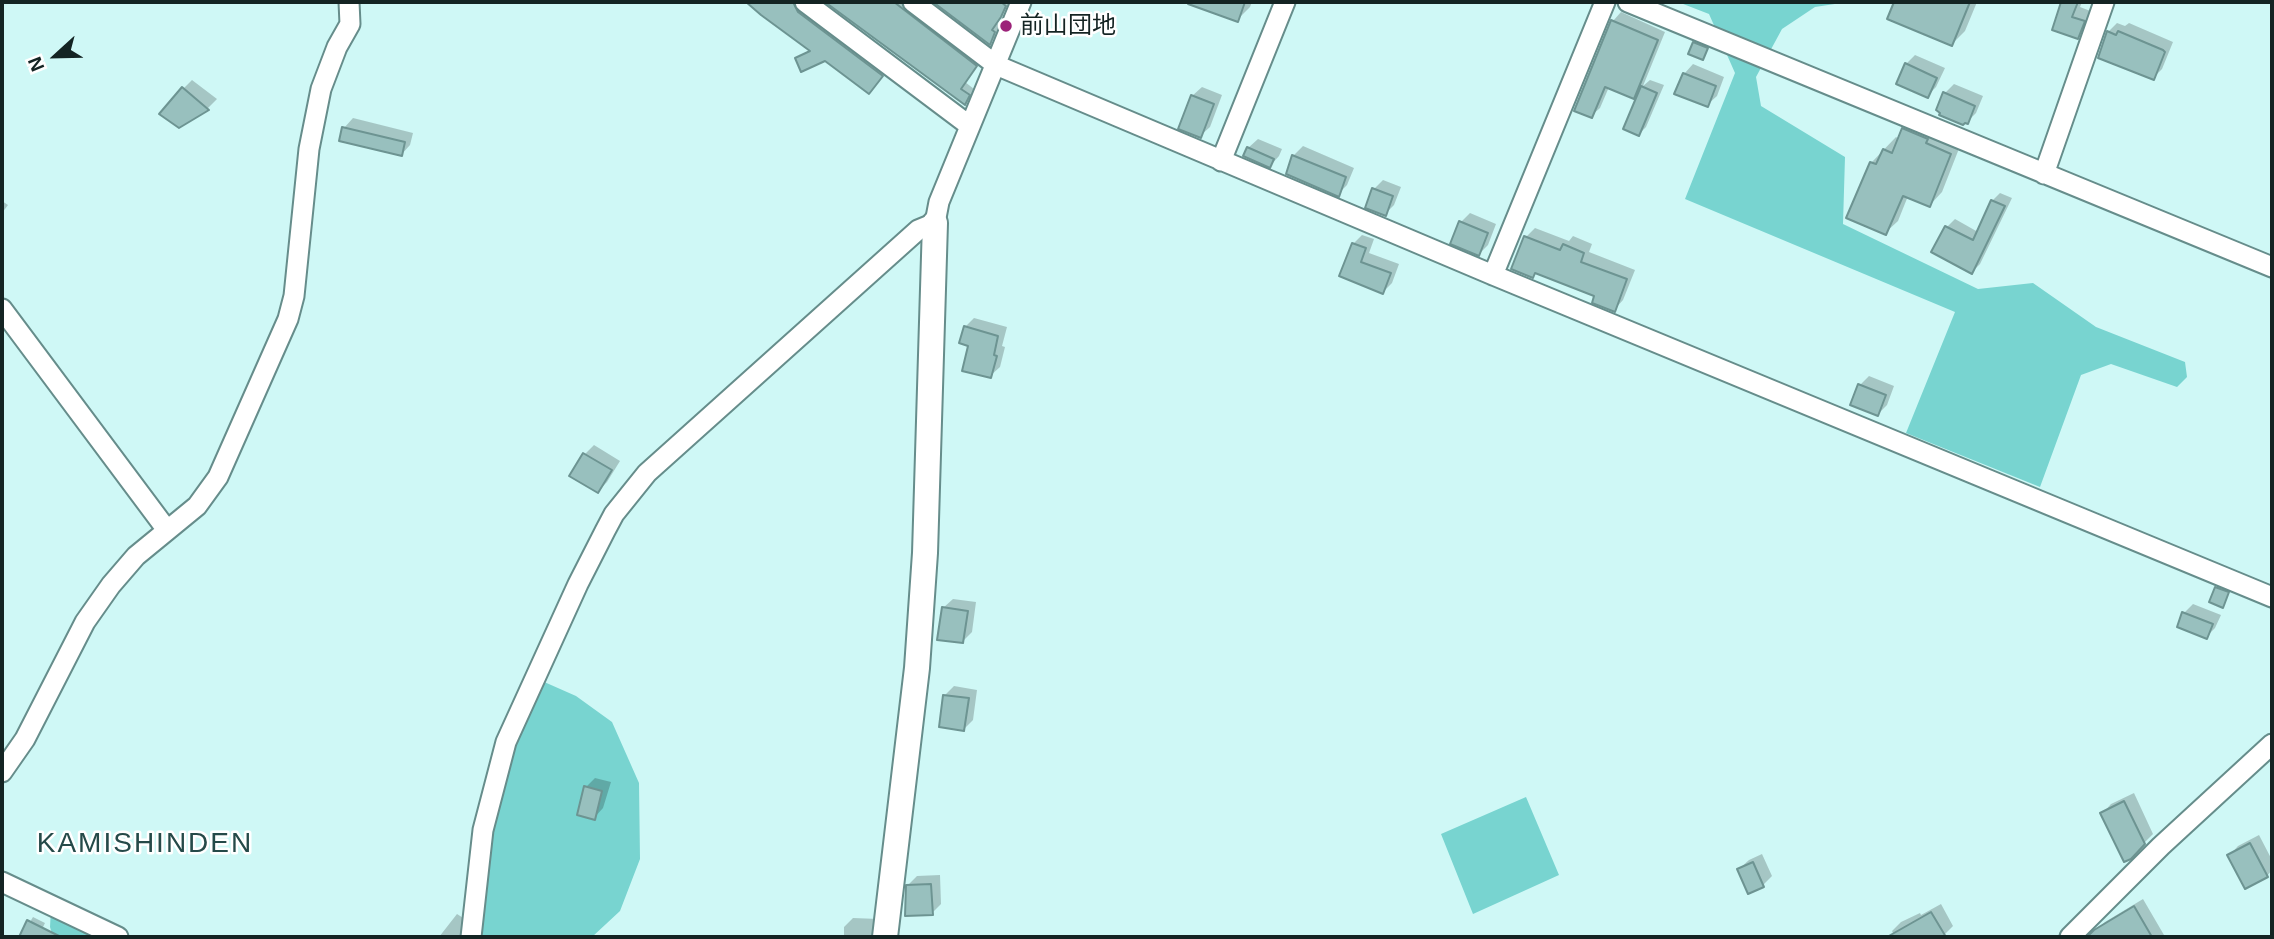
<!DOCTYPE html>
<meta charset="utf-8">
<style>
body{margin:0}
#map{position:relative;width:2274px;height:939px;overflow:hidden;background:#cff8f6;font-family:Arial,sans-serif}
canvas{display:block}
.frame{position:absolute;inset:0;border:4px solid #142423;pointer-events:none}
.north{position:absolute;left:21px;top:21px;width:70px;height:70px;-webkit-text-stroke:5px #fff;paint-order:stroke;rotate:248deg;font-size:19px;font-weight:700;line-height:28px;text-align:center;color:#142423}
.north::after{content:'';display:block;margin:auto;width:24px;height:32px;background:#142423;clip-path:polygon(50% 0,100% 100%,50% 72%,0 100%)}
</style>
<div id="map">
<canvas width="2274" height="939"></canvas>
<div class="frame"></div>
<div class="north">N</div>
</div>
<script>
const ctx = document.querySelector('canvas').getContext('2d');
ctx.lineJoin = 'round';
function fill(path, color) { ctx.fillStyle = color; ctx.fill(path, 'evenodd'); }
function strokePath(path, color, width, dash) { ctx.strokeStyle = color; ctx.lineWidth = width; ctx.lineCap = dash ? 'butt' : 'round'; ctx.setLineDash(dash || []); ctx.stroke(path); }
function drawText(font, color, halo, rows, align = 'center') {
  ctx.font = font + ' Arial,"Noto Sans JP",sans-serif'; ctx.lineWidth = 5; ctx.setLineDash([]); ctx.textBaseline = 'middle'; ctx.strokeStyle = halo; ctx.fillStyle = color; for (const [text, x, y, turn = 0] of rows) {
    ctx.save(); ctx.translate(x, y); ctx.rotate((+turn || 0) * Math.PI / 180); ctx.textAlign = isNaN(turn) ? turn : align; if (halo) ctx.strokeText(text, 0, 0); ctx.fillText(text, 0, 0); ctx.restore();
  }
}
fill(new Path2D(`
 M1678 2H1848L1815 7 1782 29 1756 77 1761 106 1845 157 1843 224 1978 289 2033 283 2096 327 2185 362 2187 377 2177 387 2111 364 2081 375 2040 487 1906 433 1955 312 1685 199 1735 73 1709 14Z
 M542 681 576 696 612 722 639 783 640 859 620 911 592 937H478L492 832 514 744Z
 M1526 797 1559 875 1473 914 1441 834Z
 M51 909 132 937H53L50 927Z`), '#78d4d0');
fill(new Path2D(`
 M748 2H801L887 69 875 86 825 59 797 58 811 49Z
 M828 2H908L982 60 965 82 974 89 970 99 964 104Z
 M936 2H1010L996 23 1000 26 995 37 990 43Z
 M1210 2H1252L1250 7 1237 20 1208 9Z
 M1896 2H1977L1965 31 1952 44 1889 18Z
 M2060 2H2082L2080 7 2093 12 2087 28 2078 37Z
 M1621 12 1665 32 1643 86 1650 80 1664 85 1646 127 1639 134 1641 90 1634 97 1609 87 1600 108 1591 116 1576 110 1613 21Z
 M2117 23 2125 26 2129 23 2173 42 2162 69 2153 78 2108 32Z
 M1699 39 1711 44 1702 58 1695 43Z
 M1915 55 1945 68 1936 87 1927 96 1906 64Z
 M1693 64 1724 77 1717 96 1707 105 1684 74Z
 M192 80 217 99 208 108 179 126 183 89Z
 M1954 84 1983 96 1976 113 1967 122 1945 93Z
 M1202 87 1222 95 1210 127 1200 136 1192 96Z
 M1915 117 1962 141 1942 192 1930 205 1908 196 1898 221 1885 233 1871 163 1896 137 1899 139 1903 129Z
 M353 118 413 133 410 145 401 155 344 128Z
 M1258 139 1282 149 1279 156 1270 166 1248 148Z
 M1303 146 1354 168 1347 185 1338 194 1288 173 1294 155Z
 M1383 180 1401 187 1394 205 1385 214 1374 189Z
 M2000 193 2012 198 1980 264 1972 272 1934 251 1947 227 1955 219 1978 232 1992 201Z
 M2 201 8 205 2 213Z
 M1470 213 1496 224 1488 245 1479 254 1461 222Z
 M1535 228 1569 241 1573 236 1592 244 1589 252 1635 270 1623 300 1614 310 1597 295 1536 272 1532 276 1526 237Z
 M1362 235 1374 239 1369 253 1399 264 1392 283 1383 292 1342 275 1353 244Z
 M974 318 1007 327 1002 346 1005 347 1000 367 990 376 970 344 965 327Z
 M1869 376 1894 386 1887 405 1878 414 1860 385Z
 M594 445 620 461 607 482 598 491 585 454Z
 M2221 584 2232 588 2222 606 2216 588Z
 M953 599 976 602 972 632 962 642 943 608Z
 M2193 604 2221 615 2215 628 2206 637 2184 613Z
 M954 686 977 690 973 720 964 729 945 695Z
 M595 778 611 782 603 808 594 818 586 787Z
 M2134 793 2153 834 2130 857 2102 814 2111 804Z
 M2259 835 2272 860V870L2267 876 2229 856 2238 846Z
 M1762 854 1772 876 1763 885 1739 869 1749 860Z
 M940 875 941 904 932 913 908 885 917 876Z
 M2143 899 2164 935 2162 937H2090L2105 922Z
 M1941 904 1953 926 1944 935 1940 937H1895L1892 931 1901 922 1920 913 1921 915Z
 M457 914 468 921V927L461 937H439Z
 M33 917 45 923 38 937H21Z
 M853 918 879 919 882 937H844V927Z`), '#0003');
const building = new Path2D(`
 M746 2H793L798 12 883 76 869 94 825 61 801 72 795 58 810 51 761 15Z
 M825 2H894L977 66 961 89 970 95 965 105Z
 M933 2H1001L1006 6 1001 17 992 30 995 32 990 45Z
 M1188 2H1245L1238 22 1188 4Z
 M1894 2H1970L1952 46 1887 19Z
 M2061 2H2078L2072 17 2085 21 2078 39 2052 30Z
 M1611 20 1658 40 1634 99 1605 87 1592 118 1574 111Z
 M2107 31 2116 35 2118 31 2163 50 2165 52 2154 80 2098 58Z
 M1693 42 1708 48 1703 60 1688 54Z
 M1905 63 1937 78 1928 98 1896 84Z
 M1683 73 1716 86 1708 107 1674 94Z
 M1641 86 1657 93 1639 136 1623 129Z
 M182 87 209 110 179 128 159 114Z
 M1943 92 1975 106 1968 124 1965 123 1963 125 1939 115 1940 113 1936 110Z
 M1191 95 1214 104 1201 138 1178 129Z
 M342 127 405 142 402 156 339 141Z
 M1902 128 1928 139 1926 143 1951 154 1930 207 1903 196 1886 235 1846 218 1870 162 1876 164 1883 149 1892 153Z
 M1247 147 1274 159 1270 168 1243 156Z
 M1292 155 1346 177 1339 197 1286 174Z
 M1372 188 1393 196 1386 216 1365 208Z
 M1991 200 2005 206 1972 274 1931 252 1945 226 1973 240Z
 M1459 221 1488 233 1479 256 1450 244Z
 M1524 236 1560 250 1563 244 1584 253 1581 262 1627 279 1615 312 1592 303 1594 296 1535 273 1533 278 1511 269Z
 M1352 243 1366 248 1361 262 1391 273 1383 294 1339 276Z
 M964 326 998 336 994 355 997 356 991 378 962 371 968 346 959 343Z
 M1858 384 1886 395 1878 416 1850 405Z
 M583 453 612 470 598 493 569 476Z
 M2215 587 2229 592 2223 608 2209 602Z
 M942 607 968 611 963 643 937 640Z
 M2182 612 2213 624 2207 639 2177 627Z
 M943 695 969 698 964 731 939 727Z
 M584 786 602 791 595 820 577 815Z
 M2124 801 2145 844 2131 859 2124 862 2100 813Z
 M2250 843 2268 877 2245 889 2227 855Z
 M1753 862 1764 887 1748 894 1737 869Z
 M931 884 933 915 905 916 906 885Z
 M2134 906 2152 937H2087L2094 930Z
 M1931 912 1946 937H1887Z
 M27 920 61 937H19Z`);
fill(building, '#98c0be');
strokePath(building, '#6d9492', 2);
const minor = new Path2D(`
 M805 2 970 126
 M913 2 996 65 1493 275 2272 597
 M1628 2 2272 267
 M1221 161 1285 2
 M2044 174 2104 2
 M1493 275 1605 2
 M2 309 167 530
 M2 772 25 739 85 622 111 585 136 556 197 506 218 477 288 319 294 296 309 149 321 89 337 47 350 24 349 2
 M2 882 118 937
 M471 937 483 830 506 742 578 584 605 531 614 514 647 473 918 230 935 223 939 202 1021 2
 M2070 937 2161 846 2272 744`);
const tertiary = new Path2D(`
 M885 937 917 668 925 553 935 223`);
strokePath(minor, '#668d8b', 23);
strokePath(tertiary, '#668d8b', 28);
strokePath(minor, '#fff', 19);
strokePath(tertiary, '#fff', 24);
for (const [x, y, r, color] of [
 [1006,26,7,"#9c2279"]
]) { const dot = new Path2D(); dot.arc(x, y, r, 0, 2 * Math.PI); ctx.fillStyle = color; ctx.fill(dot); strokePath(dot, '#fff', 2.5); }
drawText('24px', '#142423', '#fff', [
 ["前山団地",1020,26]
], 'left');
ctx.letterSpacing = '2px';
drawText('28px', '#254a49', '#fff', [
 ["KAMISHINDEN",145,844]
]);
ctx.letterSpacing = '0px';
</script>
